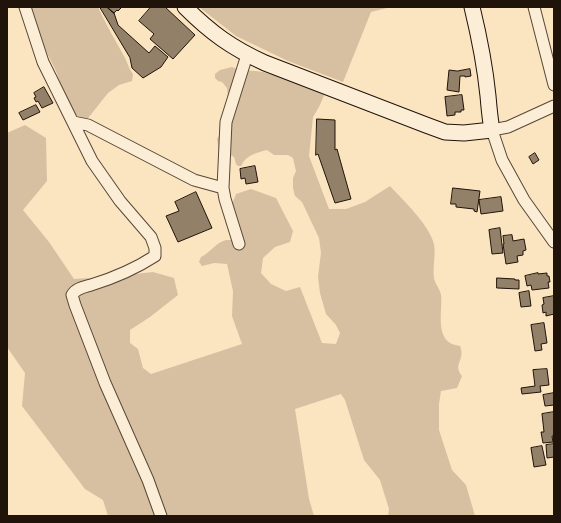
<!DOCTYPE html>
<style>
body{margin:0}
#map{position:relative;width:561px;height:523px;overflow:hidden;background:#fbe4c0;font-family:"EB Garamond",serif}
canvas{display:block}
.frame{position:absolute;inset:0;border:8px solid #201309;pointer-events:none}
</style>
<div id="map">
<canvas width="561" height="523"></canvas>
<div class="frame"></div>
</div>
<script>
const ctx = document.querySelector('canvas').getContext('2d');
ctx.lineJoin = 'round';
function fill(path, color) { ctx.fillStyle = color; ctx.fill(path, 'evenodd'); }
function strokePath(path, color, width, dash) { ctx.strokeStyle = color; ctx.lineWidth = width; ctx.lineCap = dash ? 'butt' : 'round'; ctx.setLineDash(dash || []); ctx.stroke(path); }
fill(new Path2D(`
 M28 7H98C106 25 116 41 125 58 128 64 129 69 133 74L132 81 119 85 108 93 85 122 73 112 63 91 56 71 39 37Z
 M199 7H391L371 12 343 82 288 61 236 36Z
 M232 67C242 72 252 70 263 72 284 78 304 86 325 93L319 107 313 117 309 156 329 209H346L365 202 390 186C404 201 427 223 433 241 437 252 432 267 434 278 435 284 440 289 441 295 443 312 433 343 460 346 466 361 452 363 462 376L457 388 441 391 439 404V430L452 470 466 485 475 516H388L389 509 380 480 364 460 345 400 341 394 295 409 309 499 314 516H108L103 500 85 489 22 406 25 373 7 347V133L25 125 46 138 47 181 23 210 49 242 74 279 108 277 153 272 174 278 178 295 150 317 130 330V343L138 349 143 368 151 374 242 344 232 316 233 291 227 264 214 263 202 266 199 262 201 257C210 253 215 243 226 240 229 240 233 240 236 240L231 207 236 194 251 189 276 198 293 231 290 242 275 247 263 258 261 273 271 284 286 291 300 287 322 343 336 344 340 333 336 325 326 314 320 293 318 277 321 253 319 238 302 202 295 196 293 188V178L296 171 293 158 288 155H274L267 150C256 153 246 155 241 166H238L236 164 234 157 229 154 219 152 217 139 223 127 229 105 227 88 222 82 218 81 215 78V74L220 70Z`), '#d6c0a1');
const building = new Path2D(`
 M100 7H107L114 13 118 25 149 53 155 46 168 57 161 67 143 78 132 68 130 58Z
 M107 7H122L118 11 117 10 114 13Z
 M151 7H165L195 35 173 59 150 39 154 34 139 21Z
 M470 69 471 76 465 77V76H460L459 92 447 90 449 70 457 71Z
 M44 87 53 103 42 108 38 101 36 102 34 98 36 97 34 93Z
 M462 95 464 110H461V112H455V115L447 116 445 97Z
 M36 105 40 112 23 120 19 113Z
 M317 119 335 120V150L337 149 351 199 335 203 318 154 316 155Z
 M535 153 539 160 533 164 529 157Z
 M255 166 258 182 246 184 245 178 241 179 240 169Z
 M453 188 480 191 477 212 474 211V209L456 207V204H451Z
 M196 192 212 228 178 242 166 216 179 211 175 202Z
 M501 197 503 211 481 214 479 200Z
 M500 228 503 253 492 254 489 230Z
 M512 235 513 241 524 239 526 250 523 251V255L517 256 518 262 506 264 503 244H504L503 236Z
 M538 273V274L547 273V276H549L550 282H548L549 288 532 290 531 285 527 286 525 276Z
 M497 278 515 279V280H519V289L497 288Z
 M529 291 531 306 521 307 519 293Z
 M554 296V314L546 316V312L543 313 542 305 544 304 543 298Z
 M544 323 547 343 541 344 542 350 535 351 531 325Z
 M547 369 549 385 540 386 541 392 522 394 521 388 535 386 533 370Z
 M554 393V405L545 406 543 395Z
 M554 412V436H552L553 442 543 443 541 432H544L542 414Z
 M554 444V457L547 458 546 445Z
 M542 446 546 465 534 467 531 448Z`);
fill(building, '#928068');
strokePath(building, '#201309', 1);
const street = new Path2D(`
 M25 7 43 62 92 161 120 201 151 237 155 248V256C135 269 114 278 91 285 84 287 76 288 72 295L75 305 105 383 148 480 161 516
 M534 7 554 85
 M554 106 508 127 492 130 502 160 524 200 554 242
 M73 122 88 125 194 180 223 188 226 122 247 55
 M223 188 225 199 239 244`);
const secondary = new Path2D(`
 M185 7C211 33 232 48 265 63L426 125 445 132 464 133 492 130C490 119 489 108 488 96 485 66 479 36 472 7`);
strokePath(street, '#574737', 13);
strokePath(secondary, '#201309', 17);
strokePath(street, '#fcedd6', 11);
strokePath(secondary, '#fcedd6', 15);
</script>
